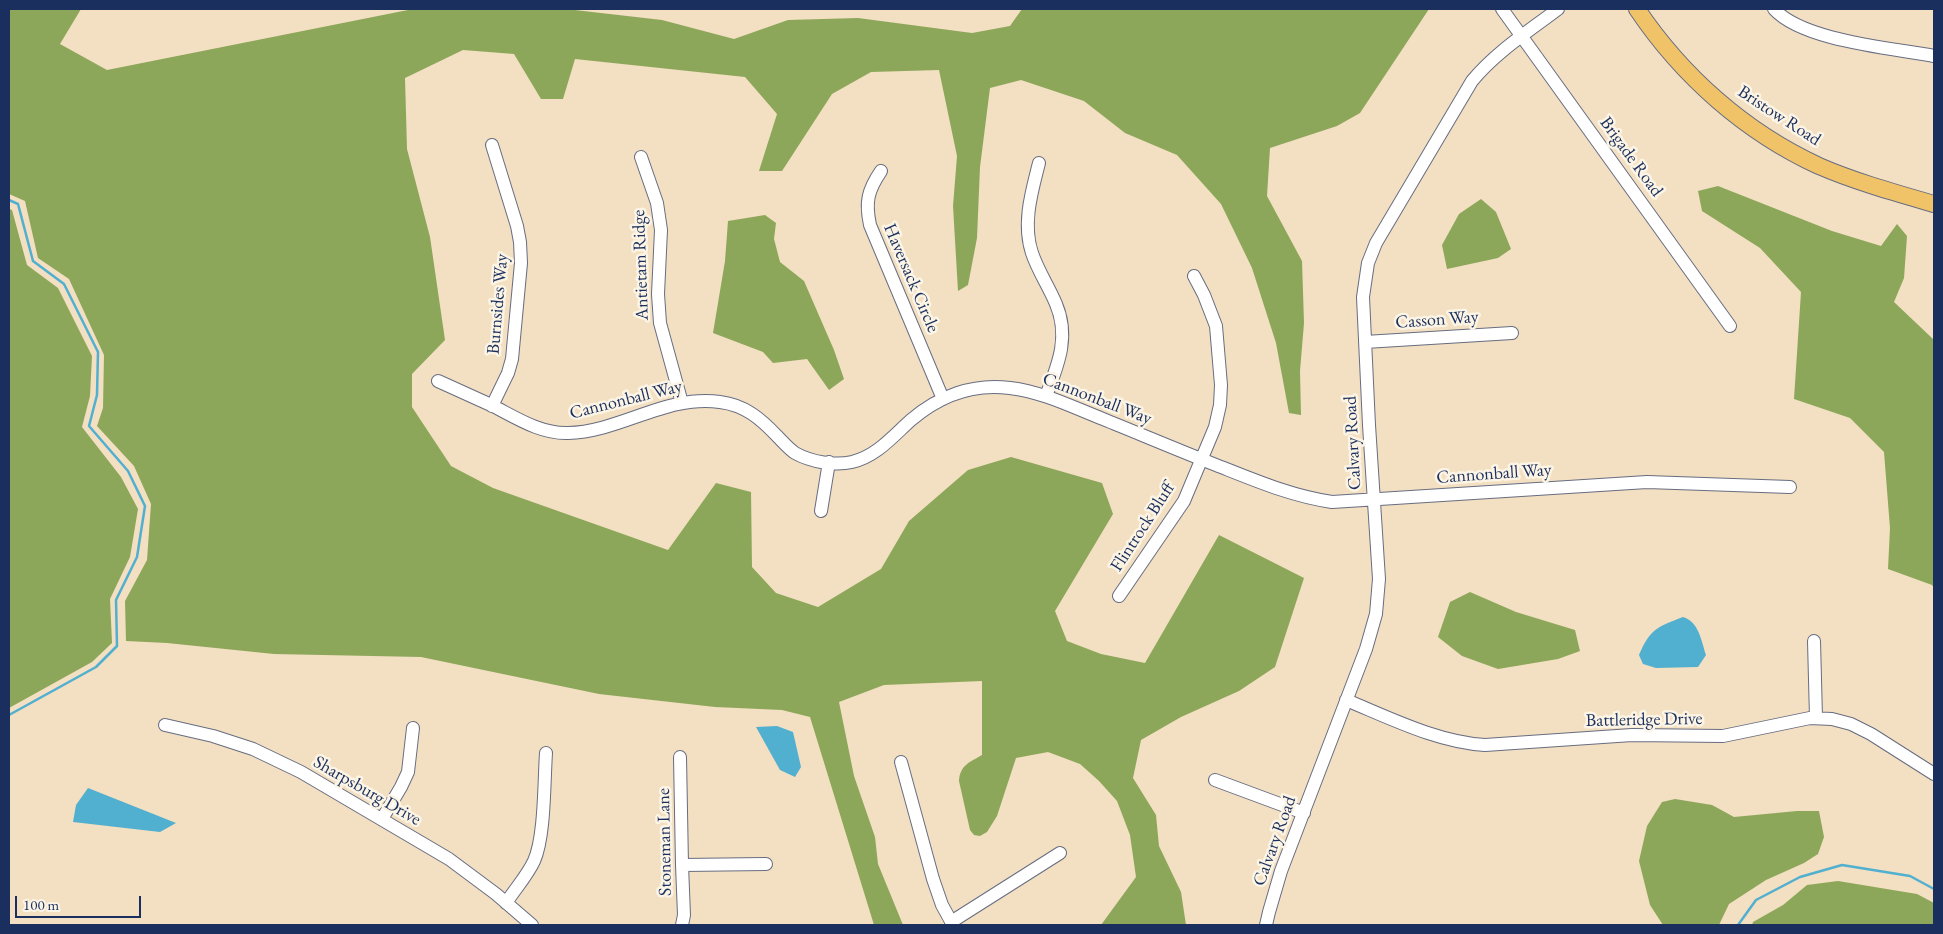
<!DOCTYPE html>
<style>
body{margin:0}
#map{position:relative;width:1943px;height:934px;overflow:hidden;background:#f3dfc1;font-family:"EB Garamond",serif}
canvas{display:block}
.frame{position:absolute;inset:0;border:10px solid #1b2f5e;pointer-events:none}
.scale{position:absolute;left:15px;top:896px;width:126px;height:22px;box-sizing:border-box;border:2px solid #1b2f5e;border-top:0;padding-left:6px;font-size:15px;line-height:18px;white-space:nowrap;color:#1b2f5e;-webkit-text-stroke:4px #fcf5e5;paint-order:stroke}
</style>
<div id="map">
<canvas width="1943" height="934"></canvas>
<div class="frame"></div>
<div class="scale">100 m</div>
</div>
<script>
const ctx = document.querySelector('canvas').getContext('2d');
ctx.lineJoin = 'round';
function fill(path, color) { ctx.fillStyle = color; ctx.fill(path, 'evenodd'); }
function strokePath(path, color, width, dash) { ctx.strokeStyle = color; ctx.lineWidth = width; ctx.lineCap = dash ? 'butt' : 'round'; ctx.setLineDash(dash || []); ctx.stroke(path); }
function drawText(font, color, halo, rows, align = 'center') {
  ctx.font = font + ' "EB Garamond",serif'; ctx.lineWidth = 5; ctx.setLineDash([]); ctx.textBaseline = 'middle'; ctx.strokeStyle = halo; ctx.fillStyle = color; for (const [text, x, y, turn = 0] of rows) {
    ctx.save(); ctx.translate(x, y); ctx.rotate((+turn || 0) * Math.PI / 180); ctx.textAlign = isNaN(turn) ? turn : align; if (halo) ctx.strokeText(text, 0, 0); ctx.fillText(text, 0, 0); ctx.restore();
  }
}
fill(new Path2D(`
 M9 9H81L60 44 107 70 413 9H566L662 20 734 39 788 20 858 18 972 33 1010 26 1022 9H1429L1360 113 1337 126 1270 148 1267 196 1302 261 1304 323 1300 371 1301 415 1289 413 1276 343 1252 268 1221 204 1177 155 1125 133 1084 101 1021 80 990 88 980 167 977 238 968 285 958 291 953 206 957 156 939 70 871 72 832 94 782 171H759L777 114 745 77 575 59 563 99H541L514 54 463 50 405 78 407 149 430 237 445 340 412 374V407L451 466 493 488 668 550 716 483 751 492 752 567 776 593 818 607 881 569 909 521 968 470 1011 457 1102 483 1113 514 1055 611 1067 641 1101 654 1145 663 1219 535 1304 578 1275 667 1239 691 1181 717 1141 740 1133 778 1156 815 1159 846 1181 892 1186 925H1101L1136 877 1130 835 1117 801 1099 781 1080 764 1048 752 1016 758 997 816 987 832 980 836 974 835 970 830 959 781C960 765 970 762 982 755V681L884 685 839 702 854 776 875 837 878 864 903 925H874L810 717 782 710 715 707 599 694 421 657 274 654 167 643 126 641 125 601 147 560 151 504 134 466 97 426 103 408 104 355 69 279 38 258 25 201 9 194Z
 M1718 186 1832 231 1881 246 1897 224 1907 236 1904 278 1894 302 1933 339 1934 345V588L1932 585 1888 569 1890 528 1884 452 1850 418 1794 399 1801 292 1760 248 1702 211 1698 191Z
 M1481 199 1496 212 1511 249 1498 258 1447 269 1442 245 1459 214Z
 M9 209 12 210 27 265 58 288 92 356 90 396 82 427 121 477 138 509 130 557 110 599 112 643 92 662 9 708Z
 M765 215 776 223 774 239 780 262 804 281 834 350 844 379 829 390 807 359 773 363 763 352 713 333 725 261 728 221Z
 M1470 592 1516 612 1575 630 1580 651 1558 659 1498 669 1462 656 1438 637 1450 602Z
 M1675 799 1712 805 1734 817 1797 811H1819L1824 837 1818 854 1804 863 1766 880 1729 904 1719 925H1663L1650 905 1639 861 1647 826 1662 802Z
 M1838 881 1917 894 1934 903V925H1752L1753 922 1783 905 1807 885Z`), '#8ca75a');
fill(new Path2D(`
 M1683 617C1699 622 1701 640 1706 655L1698 667 1656 668 1643 664 1639 655C1650 629 1657 627 1683 617Z
 M777 726 793 732 801 767 795 777 780 770 756 727Z
 M88 788 176 823 160 832 73 822 76 805Z`), '#51afd0');
strokePath(new Path2D(`
 M9 200 18 204 33 261 64 284 98 352 97 395 89 426 128 471 145 506 137 557 116 600 117 646 96 667 9 715
 M1738 925 1756 900 1800 877 1842 865 1910 876 1934 889`), '#51afd0', 2.5);
const minor = new Path2D(`
 M1502 9 1730 326
 M1774 9C1803 41 1892 48 1934 56
 M492 145 517 226 520 242 521 263 512 359 508 373 492 406
 M641 157 657 203 661 230 658 294 660 323 682 403
 M1039 163C1032 191 1022 223 1032 253 1038 271 1049 287 1056 304 1070 337 1058 365 1046 396
 M881 171C868 190 865 202 870 225L943 399
 M1365 342 1512 333
 M438 381C456 389 473 397 491 405 515 417 540 434 568 433 620 432 667 394 720 402 745 405 761 419 777 436 783 442 789 449 795 453 811 462 835 466 852 462 877 456 893 436 911 420 939 396 973 383 1010 388 1043 392 1072 407 1103 419 1140 434 1178 450 1216 465 1254 480 1291 496 1332 502L1647 482 1790 487
 M821 511 829 462
 M1119 596 1184 501 1215 427 1220 405 1221 385 1216 326 1204 295 1194 276
 M1814 641 1816 718
 M1346 700C1390 718 1437 742 1485 745L1632 735 1723 736 1810 718 1832 719 1851 724 1871 734 1934 774
 M165 725 213 736 253 749 301 772 449 859 496 894 532 925
 M680 757 682 865 684 915 682 925
 M901 762 933 879 942 905 953 925
 M1215 780 1304 813
 M382 819 401 787 408 772 413 728
 M682 865 766 864
 M506 903C515 889 527 876 534 861 545 837 544 781 546 753
 M951 922 1060 853
 M1266 925 1269 912 1281 871 1366 649 1376 614 1379 579 1369 425 1363 297 1368 263 1376 243 1472 81C1496 52 1529 31 1558 9`);
const major = new Path2D(`
 M1637 9C1682 76 1745 132 1819 166 1856 182 1896 193 1934 204`);
strokePath(minor, '#676d81', 14);
strokePath(major, '#676d81', 18);
strokePath(minor, '#fff', 12);
strokePath(major, '#f1c369', 16);
drawText('18px', '#1b2f5e', '#fcf5e5', [
 ["Bristow Road",1779,116,33],
 ["Brigade Road",1631,157,54],
 ["Antietam Ridge",641,265,-92],
 ["Haversack Circle",911,278,67],
 ["Burnsides Way",498,304,-85],
 ["Casson Way",1437,320,-4],
 ["Cannonball Way",1097,399,21],
 ["Cannonball Way",626,400,-14],
 ["Calvary Road",1353,443,-93],
 ["Cannonball Way",1494,474,-4],
 ["Flintrock Bluff",1143,527,-57],
 ["Battleridge Drive",1644,720,-1],
 ["Sharpsburg Drive",367,791,30],
 ["Calvary Road",1275,841,-70],
 ["Stoneman Lane",665,842,-91]
]);
</script>
